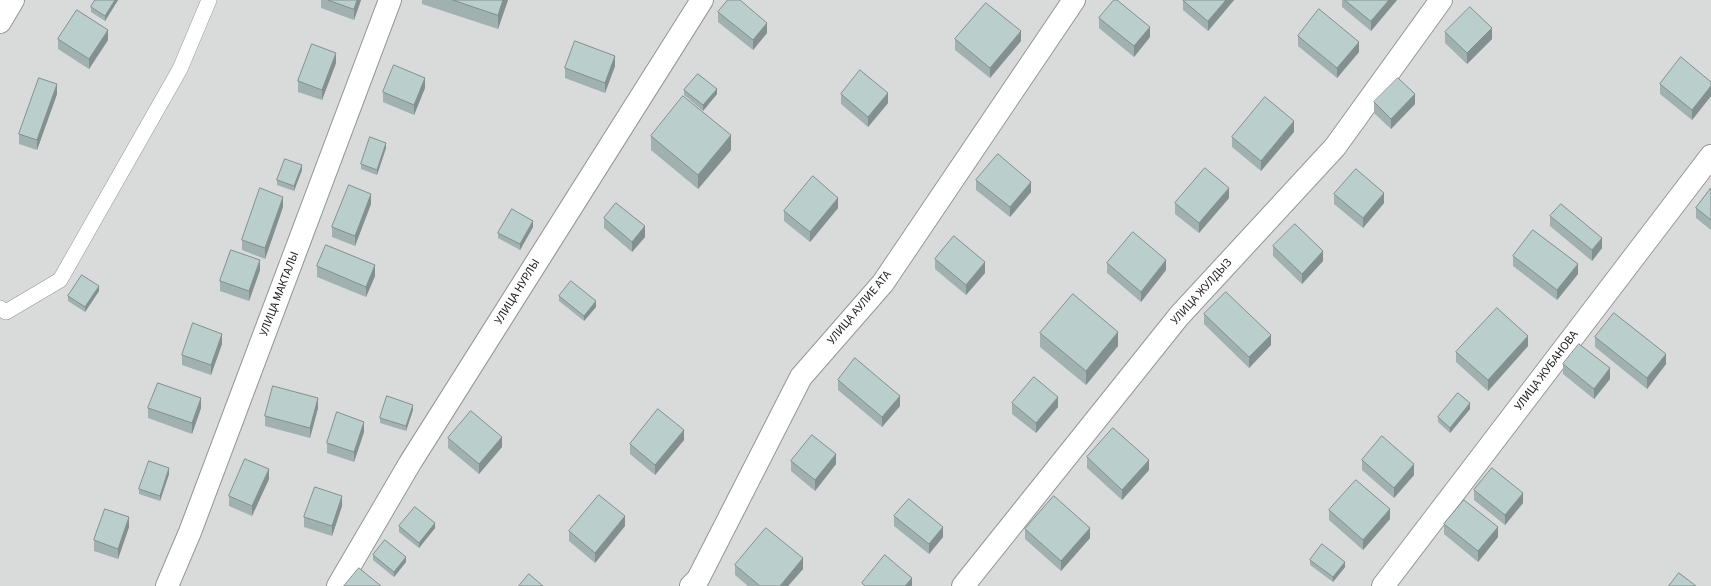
<!DOCTYPE html>
<meta charset="utf-8">
<style>
body{margin:0}
canvas{display:block;background:#e1ecee}
</style>
<canvas width="1711" height="586"></canvas>
<script>
const ctx = document.querySelector('canvas').getContext('2d');
ctx.lineJoin = 'round';
function fill(path, color) { ctx.fillStyle = color; ctx.fill(path, 'evenodd'); }
function strokePath(path, color, width, dash) { ctx.strokeStyle = color; ctx.lineWidth = width; ctx.lineCap = dash ? 'butt' : 'round'; ctx.setLineDash(dash || []); ctx.stroke(path); }
function drawText(font, color, halo, rows, align = 'center') {
  ctx.font = font + ' "Source Sans 3",sans-serif'; ctx.lineWidth = 3; ctx.setLineDash([]); ctx.textBaseline = 'middle'; ctx.strokeStyle = halo; ctx.fillStyle = color; for (const [text, x, y, turn = 0] of rows) {
    ctx.save(); ctx.translate(x, y); ctx.rotate((+turn || 0) * Math.PI / 180); ctx.textAlign = isNaN(turn) ? turn : align; if (halo) ctx.strokeText(text, 0, 0); ctx.fillText(text, 0, 0); ctx.restore();
  }
}
fill(new Path2D(`
 M0 0H1711V586H0Z`), '#d9dada');
const service = new Path2D(`
 M0 308 6 312 60 280 180 69 209 0`);
const minor = new Path2D(`
 M0 22 13 0
 M167 586 190 532 390 0
 M338 586 410 463 702 0
 M691 586 698 579 801 377 883 283 1074 0
 M963 586 1179 316 1335 147 1441 0
 M1383 586 1711 156`);
strokePath(service, '#969696', 16);
strokePath(minor, '#969696', 24);
strokePath(service, '#fff', 15);
strokePath(minor, '#fff', 22);
fill(new Path2D(`
 M118 0 105 21 91 12V7Z
 M321 0H361L354 20 321 8Z
 M422 0H508L498 29 422 4Z
 M1183 0H1234L1208 31 1183 10Z
 M1342 0H1397L1371 31 1342 7Z
 M718 12 767 33 753 50 718 22Z
 M1099 18 1150 37 1134 57 1099 28Z
 M1445 32 1492 39 1467 64 1445 43Z
 M1298 36 1359 52 1337 78 1298 46Z
 M58 39 108 40 89 69 58 49Z
 M955 39 1021 41 990 78 955 50Z
 M336 63 322 100 298 92V81Z
 M615 66 605 93 565 78V68Z
 M1711 82V96L1692 120 1660 94V84Z
 M425 88 414 115 383 102V92Z
 M684 90 717 94 703 111 684 95Z
 M57 94 37 150 19 144V134Z
 M841 94 888 103 868 127 841 104Z
 M1374 102 1415 104 1391 129 1374 113Z
 M1294 132 1261 171 1232 147V137Z
 M651 136 731 150 698 189 651 150Z
 M386 148 377 175 361 169V164Z
 M302 170 294 191 277 185V180Z
 M976 180 1031 192 1010 217 976 190Z
 M1711 188V230L1696 218V208Z
 M1334 194 1384 203 1363 228 1334 204Z
 M1229 198 1199 233 1175 214V203Z
 M371 204 355 246 332 237V227Z
 M283 207 265 259 242 250V240Z
 M838 208 810 242 784 221V211Z
 M1550 216 1602 248 1592 261 1550 226Z
 M604 218 645 237 632 252 604 228Z
 M533 227 520 250 498 238V233Z
 M1273 246 1323 261 1302 284 1273 256Z
 M1513 256 1578 274 1557 300 1513 266Z
 M935 259 985 273 966 295 935 269Z
 M1107 263 1166 270 1141 302 1107 273Z
 M317 266 375 276 366 297 317 277Z
 M260 270 249 301 220 291V281Z
 M99 291 85 312 68 301V296Z
 M559 296 596 307 584 321 559 301Z
 M1204 314 1271 345 1249 368 1204 324Z
 M1040 333 1118 346 1086 385 1040 347Z
 M1595 337 1666 364 1647 389 1595 347Z
 M222 344 211 375 182 365V355Z
 M1528 346 1488 391 1456 362V352Z
 M1563 364 1610 379 1594 399 1563 374Z
 M838 380 900 406 882 427 838 390Z
 M1012 403 1058 407 1036 433 1012 414Z
 M148 408H201L192 434 148 418Z
 M318 408 310 438 265 426V416Z
 M1470 409 1450 433 1438 422V417Z
 M413 410 406 431 380 423V418Z
 M364 432 354 462 327 453V443Z
 M448 438 502 447 479 474 448 448Z
 M684 440 655 475 630 454V444Z
 M1087 457 1149 470 1122 500 1087 468Z
 M1362 460 1414 475 1394 498 1362 470Z
 M791 461 836 464 815 491 791 471Z
 M169 474 160 501 139 494V489Z
 M269 479 252 516 229 506V496Z
 M1474 490 1523 503 1505 525 1474 500Z
 M342 506 332 536 304 527V517Z
 M1329 510 1390 519 1363 550 1329 520Z
 M894 516 943 537 929 554 894 526Z
 M1444 524 1498 537 1478 562 1444 534Z
 M399 526 435 528 419 548 399 532Z
 M625 526 595 563 569 541V531Z
 M129 527 118 559 94 551V540Z
 M1025 529 1090 538 1061 571 1025 539Z
 M373 555 406 562 394 577 373 560Z
 M1310 560 1345 567 1333 582 1310 565Z
 M735 565 803 569 788 586H748L735 575Z`), '#a0b1af');
fill(new Path2D(`
 M115 0H118L105 21V16Z
 M357 0H361L354 20V9Z
 M503 0H508L498 29V15Z
 M1226 0H1234L1208 31V21Z
 M1389 0H1397L1371 31V21Z
 M767 23V33L753 50V40Z
 M1150 27V37L1134 57V46Z
 M1492 28V39L1467 64V53Z
 M108 30V40L89 69V59Z
 M1021 31V41L990 78V68Z
 M1359 42V52L1337 78V68Z
 M336 53V63L322 100V90Z
 M615 56V66L605 93V83Z
 M425 78V88L414 115V105Z
 M57 84V94L37 150V140Z
 M1711 86V96L1692 120V110Z
 M717 89V94L703 111V105Z
 M888 93V103L868 127V117Z
 M1415 94V104L1391 129V119Z
 M1294 121V132L1261 171V161Z
 M731 135V150L698 189V175Z
 M386 143V148L377 175V170Z
 M302 165V170L294 191V186Z
 M1031 182V192L1010 217V207Z
 M1229 188V198L1199 233V223Z
 M1384 193V203L1363 228V218Z
 M371 194V204L355 246V236Z
 M283 197V207L265 259V248Z
 M838 198V208L810 242V232Z
 M533 221V227L520 250V244Z
 M645 226V237L632 252V242Z
 M1602 238V248L1592 261V250Z
 M1323 251V261L1302 284V274Z
 M260 260V270L249 301V291Z
 M1166 260V270L1141 302V292Z
 M985 262V273L966 295V285Z
 M1578 264V274L1557 300V290Z
 M375 265V276L366 297V287Z
 M99 286V291L85 312V307Z
 M596 301V307L584 321V316Z
 M1118 332V346L1086 385V371Z
 M222 334V344L211 375V365Z
 M1271 335V345L1249 368V357Z
 M1528 336V346L1488 391V380Z
 M1666 354V364L1647 389V378Z
 M1610 368V379L1594 399V389Z
 M900 396V406L882 427V417Z
 M1058 397V407L1036 433V423Z
 M201 398V408L192 434V423Z
 M318 398V408L310 438V428Z
 M1470 403V409L1450 433V428Z
 M413 405V410L406 431V426Z
 M364 422V432L354 462V452Z
 M684 430V440L655 475V465Z
 M502 437V447L479 474V464Z
 M836 454V464L815 491V480Z
 M1149 460V470L1122 500V490Z
 M1414 464V475L1394 498V488Z
 M169 468V474L160 501V496Z
 M269 469V479L252 516V506Z
 M1523 493V503L1505 525V515Z
 M342 496V506L332 536V526Z
 M1390 509V519L1363 550V540Z
 M625 516V526L595 563V553Z
 M129 517V527L118 559V549Z
 M435 523V528L419 548V543Z
 M943 527V537L929 554V544Z
 M1498 527V537L1478 562V551Z
 M1090 528V538L1061 571V561Z
 M406 557V562L394 577V572Z
 M803 558V569L788 586H780Z
 M1345 562V567L1333 582V577Z
 M912 578V586H905Z`), '#82908f');
const building = new Path2D(`
 M95 0H115L105 16 91 7Z
 M328 0H357L354 9Z
 M453 0H503L498 15Z
 M728 0H740L767 23 753 40 718 12Z
 M1114 0H1117L1150 27 1134 46 1099 18Z
 M1183 0H1226L1208 21Z
 M1345 0H1389L1371 21Z
 M986 3 1021 31 990 68 955 39Z
 M1470 7 1492 28 1467 53 1445 32Z
 M1319 9 1359 42 1337 68 1298 36Z
 M77 10 108 30 89 59 58 39Z
 M575 41 615 56 605 83 565 68Z
 M312 44 336 53 322 90 298 81Z
 M1681 57 1711 82V86L1692 110 1660 84Z
 M394 65 425 78 414 105 383 92Z
 M860 70 888 93 868 117 841 94Z
 M698 74 717 89 703 105 684 90Z
 M39 78 57 84 37 140 19 134Z
 M1398 78 1415 94 1391 119 1374 102Z
 M683 96 731 135 698 175 651 136Z
 M1265 97 1294 121 1261 161 1232 137Z
 M370 137 386 143 377 170 361 164Z
 M998 154 1031 182 1010 207 976 180Z
 M285 159 302 165 294 186 277 180Z
 M1205 168 1229 188 1199 223 1175 203Z
 M1356 169 1384 193 1363 218 1334 194Z
 M813 176 838 198 810 232 784 211Z
 M349 185 371 194 355 236 332 227Z
 M260 188 283 197 265 248 242 240Z
 M1711 188V220L1696 208Z
 M616 203 645 226 632 242 604 218Z
 M1561 204 1602 238 1592 250 1550 216Z
 M512 209 533 221 520 244 498 233Z
 M1295 224 1323 251 1302 274 1273 246Z
 M1533 230 1578 264 1557 290 1513 256Z
 M1133 232 1166 260 1141 292 1107 263Z
 M954 236 985 262 966 285 935 259Z
 M326 245 375 265 366 287 317 266Z
 M231 250 260 260 249 291 220 281Z
 M82 275 99 286 85 307 68 296Z
 M571 281 596 301 584 316 559 296Z
 M1226 292 1271 335 1249 357 1204 314Z
 M1073 294 1118 332 1086 371 1040 333Z
 M1497 308 1528 336 1488 380 1456 352Z
 M1614 313 1666 354 1647 378 1595 337Z
 M193 323 222 334 211 365 182 355Z
 M1579 344 1610 368 1594 389 1563 364Z
 M855 358 900 396 882 417 838 380Z
 M1034 377 1058 397 1036 423 1012 403Z
 M158 383 201 398 192 423 148 408Z
 M273 386 318 398 310 428 265 416Z
 M1458 393 1470 403 1450 428 1438 417Z
 M387 396 413 405 406 426 380 418Z
 M658 409 684 430 655 465 630 444Z
 M471 411 502 437 479 464 448 438Z
 M337 412 364 422 354 452 327 443Z
 M1113 428 1149 460 1122 490 1087 457Z
 M812 435 836 454 815 480 791 461Z
 M1382 436 1414 464 1394 488 1362 460Z
 M245 459 269 469 252 506 229 496Z
 M149 461 169 468 160 496 139 489Z
 M1492 468 1523 493 1505 515 1474 490Z
 M1356 480 1390 509 1363 540 1329 510Z
 M315 487 342 496 332 526 304 517Z
 M599 495 625 516 595 553 569 531Z
 M1054 496 1090 528 1061 561 1025 529Z
 M909 499 943 527 929 544 894 516Z
 M1464 500 1498 527 1478 551 1444 524Z
 M415 507 435 523 419 543 399 526Z
 M105 509 129 517 118 549 94 540Z
 M766 528 803 558 780 586H760L735 565Z
 M385 540 406 557 394 572 373 555Z
 M1322 544 1345 562 1333 577 1310 560Z
 M885 555 912 578 905 586H865L862 583Z
 M359 568 381 586H344Z
 M1679 573 1696 586H1669Z
 M529 574 543 586H519Z`);
fill(building, '#bacecc');
strokePath(building, '#82908f', 1);
drawText('12px', '#1c1c1c', '#fff', [
 ["УЛИЦА НУРЛЫ",518,292,-58],
 ["УЛИЦА ЖУЛДЫЗ",1202,292,-48],
 ["УЛИЦА МАКТАЛЫ",280,294,-69],
 ["УЛИЦА АУЛИЕ АТА",860,308,-50],
 ["УЛИЦА ЖУБАНОВА",1547,371,-53]
]);
</script>
